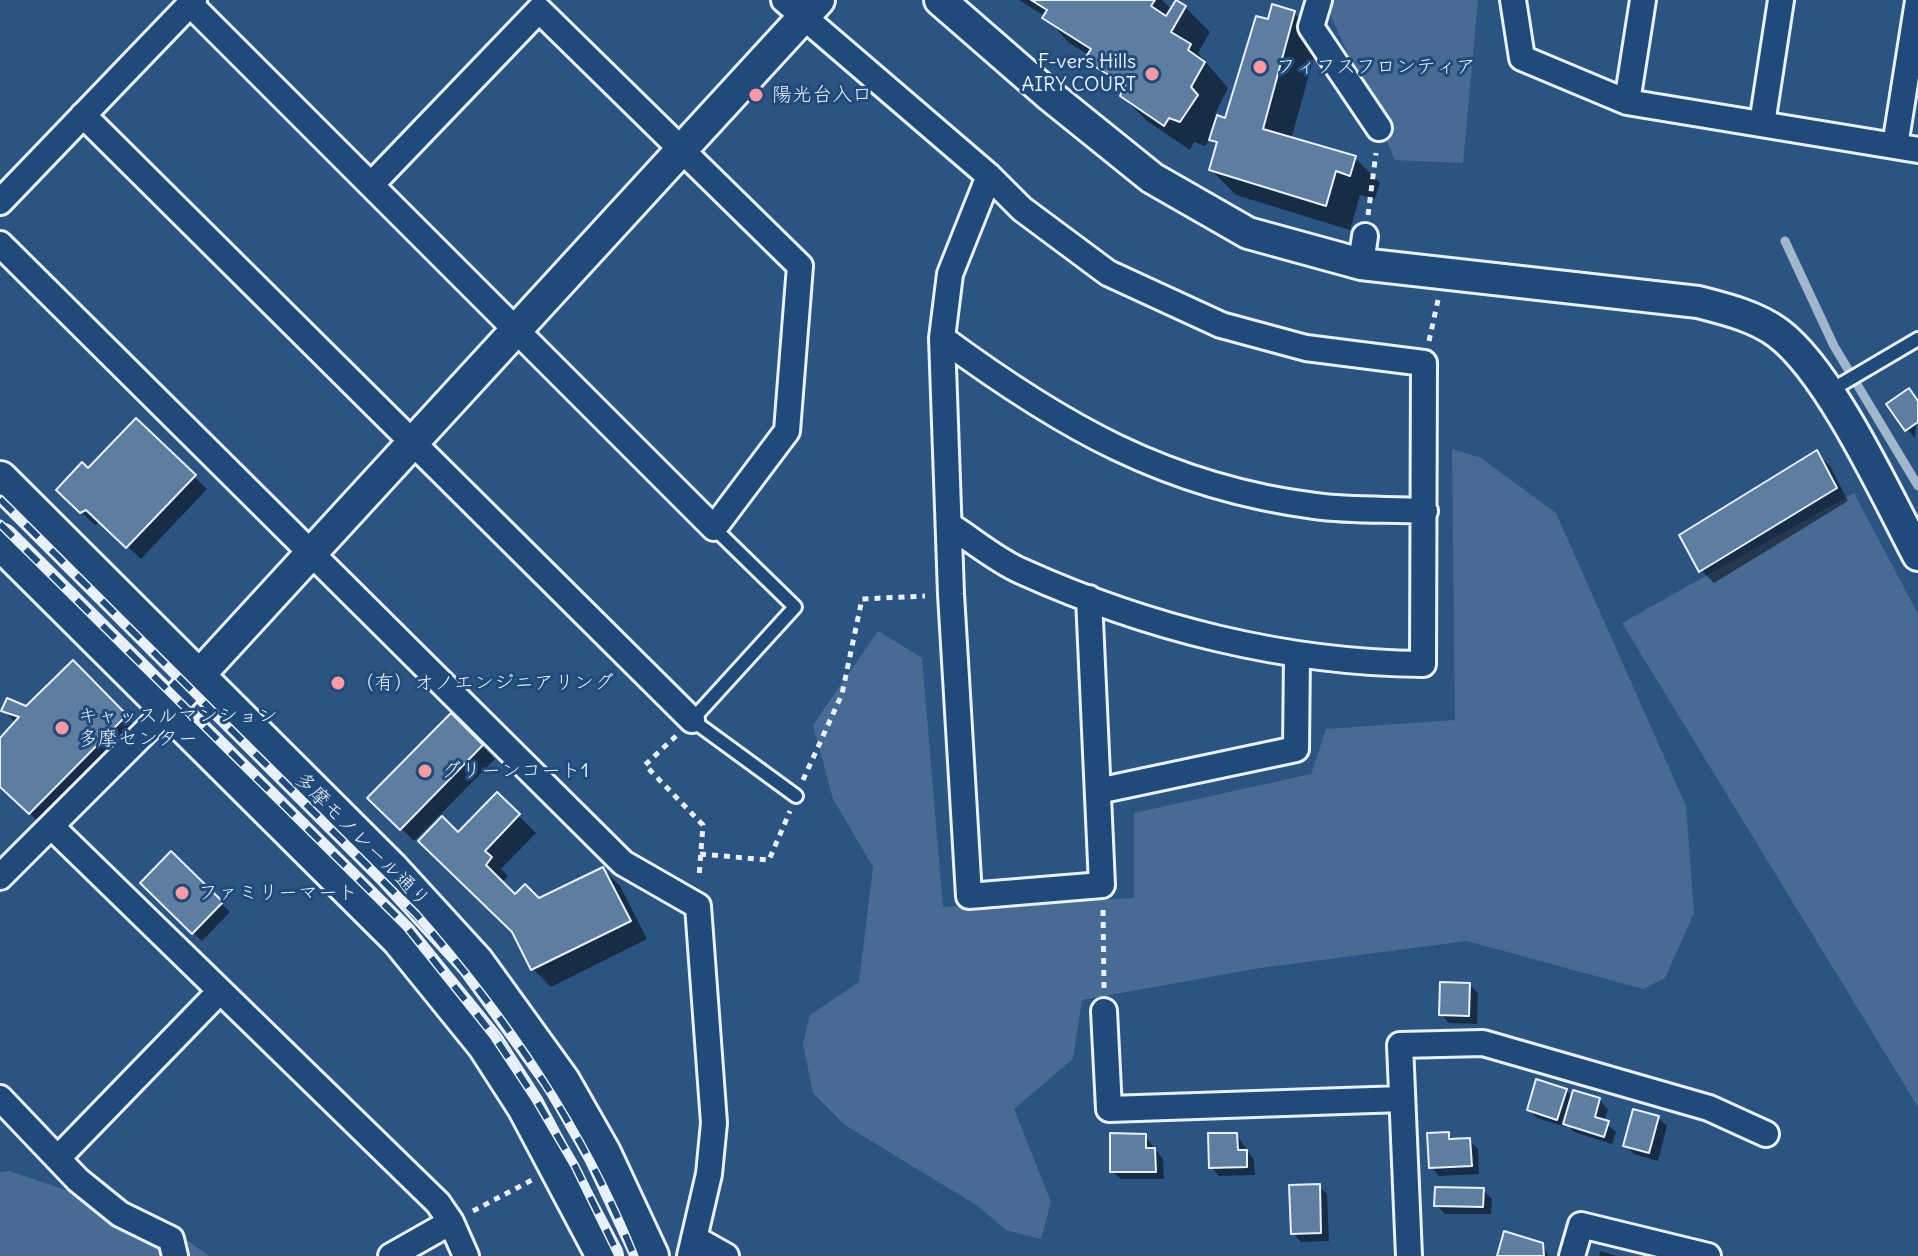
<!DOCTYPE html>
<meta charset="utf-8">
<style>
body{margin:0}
canvas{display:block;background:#2b5482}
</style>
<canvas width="1918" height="1256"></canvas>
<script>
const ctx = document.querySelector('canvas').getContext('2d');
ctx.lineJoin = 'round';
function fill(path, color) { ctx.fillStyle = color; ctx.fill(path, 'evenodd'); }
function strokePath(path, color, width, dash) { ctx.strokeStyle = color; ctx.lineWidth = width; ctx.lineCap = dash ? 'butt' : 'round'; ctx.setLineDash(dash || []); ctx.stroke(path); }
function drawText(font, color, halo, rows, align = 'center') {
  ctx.font = font + ' Delius,"Klee One",sans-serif'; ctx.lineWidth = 6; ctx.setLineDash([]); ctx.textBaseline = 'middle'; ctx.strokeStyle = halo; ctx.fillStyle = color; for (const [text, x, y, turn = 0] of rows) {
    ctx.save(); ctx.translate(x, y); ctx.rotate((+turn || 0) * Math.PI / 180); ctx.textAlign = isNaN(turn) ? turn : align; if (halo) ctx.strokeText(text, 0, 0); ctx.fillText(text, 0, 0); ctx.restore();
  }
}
fill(new Path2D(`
 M1324 0H1478L1463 163 1395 160Z
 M1452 449 1481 458 1556 513 1686 806 1694 913 1665 978 1643 989 1467 941 1260 968 1082 1000 1073 1059 1014 1109 1051 1202 1041 1239 1006 1230 978 1206 845 1125 813 1093 803 1044 810 1015 859 982 873 867 833 799 813 725 878 631 922 658 943 907 1134 898V813L1311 774 1326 729 1455 720Z
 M1854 493 1918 614V1107L1622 623Z
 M9 1171 160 1221 209 1256H0V1172Z`), '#476b93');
fill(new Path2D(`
 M1019 0H1162L1172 10 1185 7 1210 32 1198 53 1228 88 1215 114 1226 120 1269 22 1294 13 1319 38 1291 140 1355 158 1380 183 1375 199 1360 195 1350 230 1236 195 1211 170 1218 146 1210 138 1205 146 1194 142 1190 150 1147 121 1122 96 1124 92 1086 60 1089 55 1069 43 1046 17Z
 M1908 391 1918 401 1915 438 1907 429Z
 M136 421 207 489 141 559 101 522 95 525 58 490 88 471Z
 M1817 453 1830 466 1848 501 1714 583 1701 570Z
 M73 663 150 741 55 838 0 785V741L16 723 4 711 26 708Z
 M451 716 495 759 414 841 370 798Z
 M497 794 536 833 501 869 508 876 502 883 516 896 539 900 603 869 620 886 647 939 551 987 533 969 458 834Z
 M171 854 230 912 202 941 143 883Z
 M1469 984 1478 993 1477 1024 1449 1023 1441 1014Z
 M1566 1090 1573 1098 1599 1100 1608 1109 1604 1122 1616 1132 1612 1144 1574 1132 1567 1124 1566 1127 1537 1118 1529 1110Z
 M1658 1118 1667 1126 1658 1161 1634 1154 1626 1146Z
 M1448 1134 1455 1141 1469 1140 1478 1149 1479 1174 1439 1176 1431 1167Z
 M1237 1135 1254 1160 1255 1175 1219 1176 1211 1167Z
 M1145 1136 1163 1159 1164 1179H1121L1112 1171Z
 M1319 1186 1327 1194 1329 1241 1301 1242 1293 1233Z
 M1483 1190 1492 1199 1491 1214H1445L1436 1205Z
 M1542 1245 1549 1256H1499Z
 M1600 1251 1617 1256H1599Z`), '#0007');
strokePath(new Path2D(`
 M1785 241 1834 346 1918 486`), '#a0b6cb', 9);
const building = new Path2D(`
 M1031 0H1155L1151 6 1166 16 1176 0 1186 6 1171 32 1191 44 1188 50 1205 62 1191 87 1198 95 1180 122 1169 118 1164 126 1120 96 1125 85 1084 60 1091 49 1042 18 1047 10Z
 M1272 4 1295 11 1263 129 1356 156 1350 176 1336 171 1326 206 1209 170 1217 142 1209 140 1217 115 1225 118 1256 16 1268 19Z
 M1909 388 1918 401V422L1905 431 1886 404Z
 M136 418 196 475 126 548 86 510 80 513 56 490 82 462 88 468Z
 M1817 450 1837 488 1699 572 1679 535Z
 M73 660 127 715 29 814 0 787V738L19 717 1 711 7 698 26 706Z
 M451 713 483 745 400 830 367 798Z
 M497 792 520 814 485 851 492 857 486 865 515 894 525 884 539 898 603 867 631 921 531 970 512 932 418 841 442 816 458 832Z
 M171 851 223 902 192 934 140 883Z
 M1440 982 1470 983 1469 1016 1439 1015Z
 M1536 1079 1567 1089 1557 1120 1527 1110Z
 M1573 1090 1600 1098 1595 1117 1609 1121 1604 1137 1563 1124Z
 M1633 1109 1659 1116 1649 1153 1623 1146Z
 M1449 1132V1139L1470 1138 1472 1166 1429 1168 1427 1133Z
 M1110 1133 1146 1134V1148H1155L1156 1172H1110Z
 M1208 1133H1237L1238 1150H1247V1167L1209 1168Z
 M1320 1184 1321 1233 1291 1234 1289 1185Z
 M1435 1187 1484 1188 1483 1207 1434 1206Z
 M1504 1231 1543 1243 1544 1256H1497Z`);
fill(building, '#5d7da1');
strokePath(building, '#e8f1f8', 2);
const service = new Path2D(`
 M1828 392 1918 339
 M714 528 795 607 692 720 796 796`);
const minor = new Path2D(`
 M784 0 989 176 1022 209 1108 273 1221 325 1306 348 1424 363 1423 664C1286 663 1147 628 1021 571 996 560 973 540 949 525
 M1319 0 1311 27 1379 128
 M1513 0 1522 58 1627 102 1918 150
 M190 4 714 528 787 431 800 266 539 10 371 185
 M1627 102 1643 0
 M83 115 692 720
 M1762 124 1781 0
 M1895 146 1918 1
 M989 176 950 274 942 338 951 594 969 896 1102 885 1089 598
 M0 202 194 0
 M0 244 623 863 698 906 714 1123 709 1174 690 1256
 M1361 264 1365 236
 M942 338C1060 425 1166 487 1315 506 1351 511 1389 509 1425 511
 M1098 791 1296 749 1297 655
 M51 826 438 1203 451 1222 466 1256
 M0 877 169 708
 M1104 1011 1109 1109 1402 1099
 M0 1098 78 1180 120 1214 171 1239 175 1256
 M59 1157 220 991
 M694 1238 726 1256
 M391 1256 451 1222
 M1409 1256 1400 1045 1483 1043 1709 1108 1766 1134
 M1572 1256 1581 1225 1708 1256`);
const tertiary = new Path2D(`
 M940 0 1048 94 1152 178 1248 233 1361 264 1698 302C1725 309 1755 316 1778 333 1830 372 1886 494 1918 555
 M169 708 819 0`);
const secondary = new Path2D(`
 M0 479 391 869 476 962 562 1081 603 1153 651 1256
 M0 542 399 939 485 1045 525 1107 604 1256`);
strokePath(service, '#e8f1f8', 18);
strokePath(minor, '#e8f1f8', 30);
strokePath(tertiary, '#e8f1f8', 36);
strokePath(secondary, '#e8f1f8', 40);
strokePath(new Path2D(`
 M1368 215 1376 153
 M1429 341 1438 300
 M676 736 645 765 703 825 699 877
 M803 780 842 694 862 599 925 596
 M700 854 769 860 790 811
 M1103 910 1104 988
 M473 1211 532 1180`), '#e8f1f8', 5, [6, 6]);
strokePath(service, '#1f4a7a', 12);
strokePath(minor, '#1f4a7a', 24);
strokePath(tertiary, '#1f4a7a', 30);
strokePath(secondary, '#1f4a7a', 34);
const rail = new Path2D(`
 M0 499 416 914C506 1017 583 1128 634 1256
 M0 524 406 926 494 1036 535 1098 575 1166 619 1256`);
strokePath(rail, '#e8f1f8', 9);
strokePath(rail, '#1f4a7a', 6, [18]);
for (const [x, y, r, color] of [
 [1260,67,8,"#ff9aa2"],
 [1152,74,8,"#ff9aa2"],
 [756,95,8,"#ff9aa2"],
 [338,683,8,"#ff9aa2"],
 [62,728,8,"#ff9aa2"],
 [425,771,8,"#ff9aa2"],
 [182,893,8,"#ff9aa2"]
]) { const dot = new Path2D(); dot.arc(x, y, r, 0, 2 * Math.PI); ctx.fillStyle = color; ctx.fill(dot); strokePath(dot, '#1f4a7a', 3); }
drawText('20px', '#e8f1f8', '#1f4a7a', [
 ["F-vers Hills",1136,62,"right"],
 ["AIRY COURT",1136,85,"right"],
 ["フィフスフロンティア",1276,67],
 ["陽光台入口",772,95],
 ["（有）オノエンジニアリング",354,683],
 ["キャッスルマンション",78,716],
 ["多摩センター",78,739],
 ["グリーンコート1",441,771],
 ["ファミリーマート",198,893]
], 'left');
drawText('20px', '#e8f1f8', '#1f4a7a', [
 ["多摩モノレール通り",362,840,45]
]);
</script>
